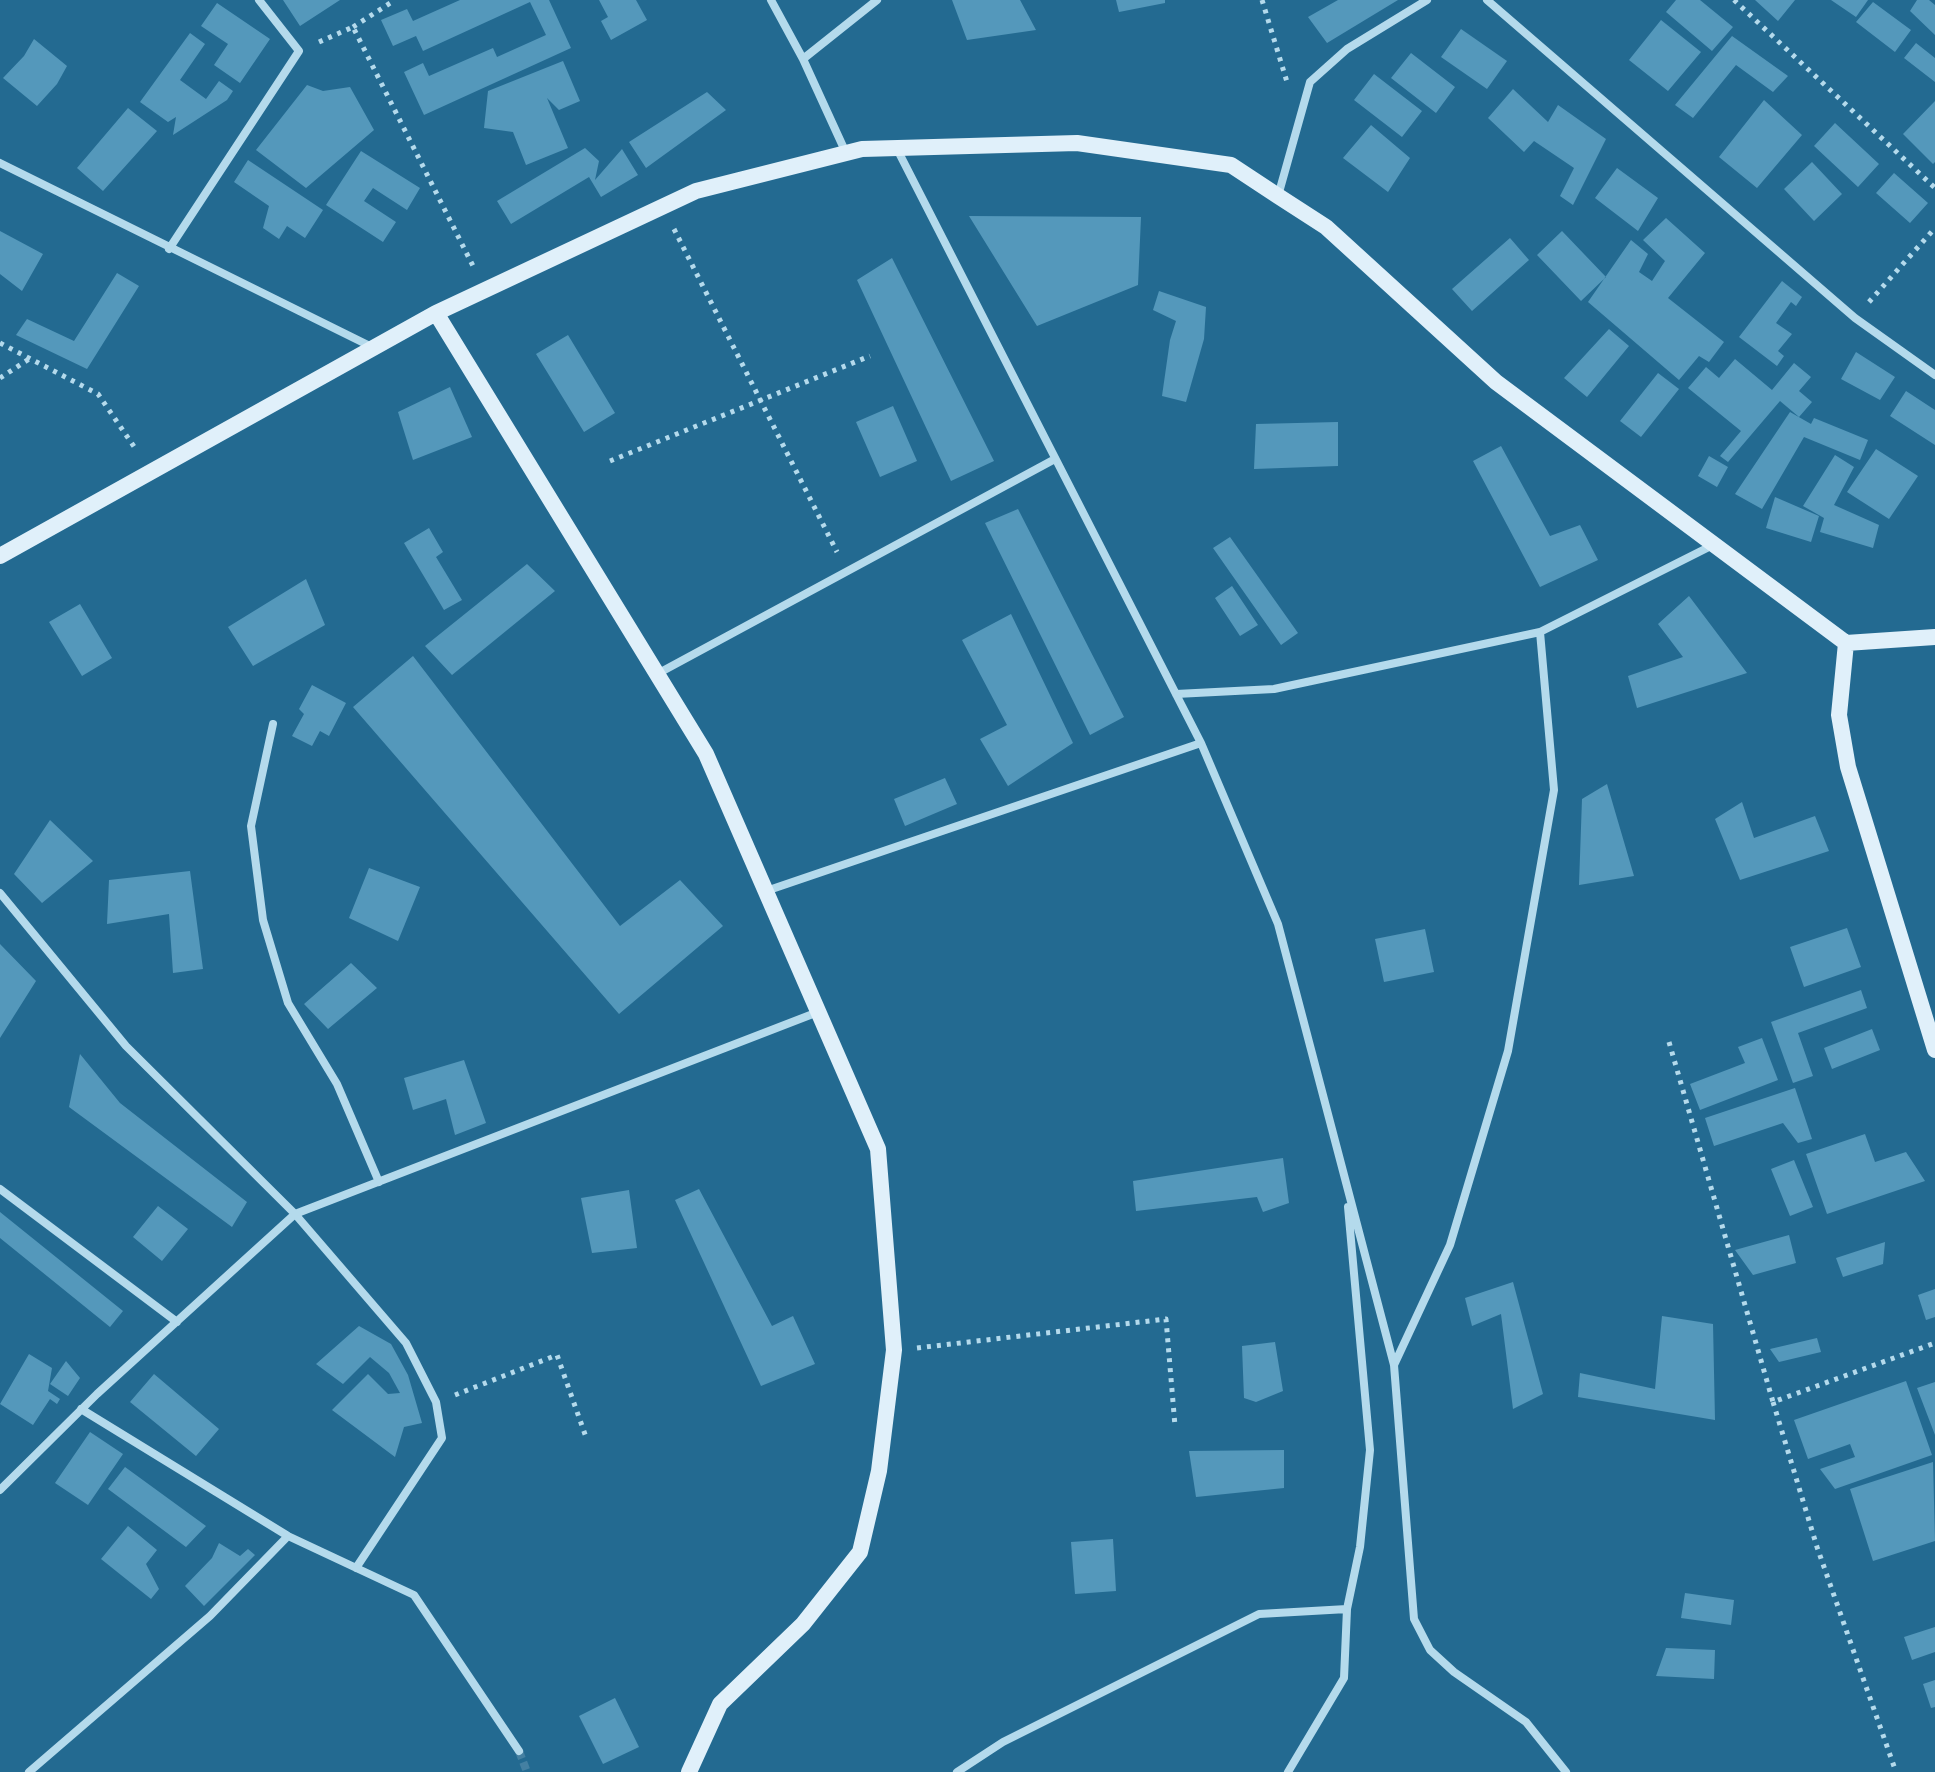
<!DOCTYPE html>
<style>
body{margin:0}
canvas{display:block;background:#236a91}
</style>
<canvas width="1935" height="1772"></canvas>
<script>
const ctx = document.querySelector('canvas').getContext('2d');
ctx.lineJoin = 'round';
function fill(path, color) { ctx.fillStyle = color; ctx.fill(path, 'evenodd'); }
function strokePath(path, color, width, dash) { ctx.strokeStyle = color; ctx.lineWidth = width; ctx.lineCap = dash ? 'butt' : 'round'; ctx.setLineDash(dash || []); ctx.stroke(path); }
fill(new Path2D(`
 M283 0H340L300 26Z
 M460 0H549L571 48 424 115 404 72 423 63 429 76 493 48 497 57 546 35 530 2 423 51 416 36 393 46 381 20 407 9 413 21Z
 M599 0H636L647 20 611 40 601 21 608 17Z
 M952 0H1020L1036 30 967 40Z
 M1116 0H1165V3L1119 12Z
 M1338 0H1398L1327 43 1308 17Z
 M1676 0H1700L1733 27 1712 51 1666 12Z
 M1755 0H1795L1778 21Z
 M1831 0H1868L1856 17Z
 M1917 0H1929L1935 5V35L1910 11Z
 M1873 2 1911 30 1895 52 1856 22Z
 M217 3 270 39 240 83 214 65 228 44 201 26Z
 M1661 20 1701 52 1668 91 1629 60Z
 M1461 29 1507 61 1487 89 1441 57Z
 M190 33 205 44 180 80 206 99 219 81 233 91 227 100 173 135 176 117 168 122 140 102Z
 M1732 36 1788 76 1773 92 1736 65 1693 118 1675 105Z
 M34 39 67 66 57 84 37 106 3 78 24 56Z
 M1916 43 1935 58V82L1904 58Z
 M1411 53 1455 87 1436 113 1391 78Z
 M563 61 580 101 559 110 547 98 568 148 526 165 513 132 484 128 488 91Z
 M1374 74 1422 111 1402 137 1354 100Z
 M307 85 323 91 350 87 374 130 306 188 256 150Z
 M1513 89 1548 122 1558 105 1606 139 1573 205 1560 196 1574 168 1534 141 1524 152 1488 118Z
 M707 92 726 110 646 168 629 142Z
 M1764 100 1802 135 1757 188 1719 157Z
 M1935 101V162L1933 164 1903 134Z
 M128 108 157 131 103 191 77 168Z
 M1835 123 1879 164 1858 187 1814 146Z
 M1371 125 1410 158 1388 192 1343 158Z
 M585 148 599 161 595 180 622 149 638 175 601 197 589 177 511 224 497 201Z
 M361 151 420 188 407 210 373 188 364 201 396 222 383 242 326 205Z
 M248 160 323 210 305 238 287 226 279 239 263 228 269 206 234 182Z
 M1812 162 1842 194 1814 221 1784 189Z
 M1617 168 1658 198 1638 231 1595 198Z
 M1894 173 1928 203 1910 223 1876 193Z
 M969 216 1141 217 1138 285 1037 326Z
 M1666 218 1705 253 1668 298 1724 342 1709 362 1699 356 1679 380 1588 302 1631 240 1648 254 1639 272 1652 281 1665 261 1643 240Z
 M0 231 43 254 22 291 0 274Z
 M1562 231 1606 277 1581 301 1537 255Z
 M1510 238 1529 260 1472 311 1452 289Z
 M892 258 994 461 951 481 857 280Z
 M117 273 139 286 87 369 16 335 27 319 74 341Z
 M1782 281 1802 297 1796 306 1791 302 1776 323 1792 334 1778 351 1784 356 1777 366 1739 337Z
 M1159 291 1206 307 1204 339 1186 402 1162 396 1170 340 1176 321 1153 310Z
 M1609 329 1629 346 1587 397 1564 378Z
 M568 335 615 413 584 432 536 354Z
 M1856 352 1895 377 1880 400 1841 379Z
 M1735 359 1772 390 1794 363 1811 377 1799 391 1812 402 1799 417 1780 401 1728 462 1720 456 1741 431 1688 388 1706 367 1719 378Z
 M1658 373 1679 389 1641 437 1620 421Z
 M450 387 472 437 413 460 398 412Z
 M1906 391 1935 410V445L1890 416Z
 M893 406 917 461 880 477 856 422Z
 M1790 412 1811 424 1814 418 1868 440 1860 460 1804 437 1762 509 1735 494Z
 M1338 422V466L1254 469 1256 424Z
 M1501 446 1550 536 1580 525 1598 560 1540 587 1473 461Z
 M1876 449 1918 476 1889 519 1847 492Z
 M1835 455 1854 467 1834 505 1879 525 1873 548 1820 532 1824 518 1803 506Z
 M1709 456 1728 467 1717 487 1698 476Z
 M1775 497 1819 516 1811 542 1766 528Z
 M1018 509 1124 717 1090 735 985 523Z
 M429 528 443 552 436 557 462 600 444 610 404 543Z
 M1230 537 1298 633 1281 645 1213 548Z
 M527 564 555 591 452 675 425 646Z
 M306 579 325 625 253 666 228 627Z
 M1232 586 1258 625 1240 636 1215 598Z
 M1689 596 1747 673 1637 708 1628 676 1683 657 1658 624Z
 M80 604 112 658 82 676 49 622Z
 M1011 614 1073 743 1008 786 980 739 1007 725 962 640Z
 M413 656 620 926 680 880 723 926 619 1014 353 707Z
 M312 685 346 703 329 736 320 731 312 746 292 736 304 714 299 709Z
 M945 778 957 804 905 826 894 799Z
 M1607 784 1634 876 1579 885 1582 799Z
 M1742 802 1754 838 1815 816 1829 851 1740 880 1715 819Z
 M50 820 93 861 42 903 14 874Z
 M369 868 420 887 398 941 349 918Z
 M190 871 203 969 173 973 169 914 107 924 109 880Z
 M1847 928 1861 967 1804 987 1790 947Z
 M1425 929 1434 972 1384 982 1375 939Z
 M0 944 36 981 0 1038Z
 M351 963 377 988 328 1029 304 1004Z
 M1861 990 1867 1008 1798 1033 1813 1076 1793 1083 1771 1022Z
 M1872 1029 1880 1050 1832 1069 1824 1048Z
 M1762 1038 1778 1080 1700 1110 1690 1084 1745 1063 1738 1047Z
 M80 1054 120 1103 247 1202 232 1227 69 1107Z
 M464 1060 486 1123 455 1135 446 1099 413 1110 404 1078Z
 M1795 1088 1812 1139 1798 1143 1783 1123 1714 1146 1705 1118Z
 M1865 1134 1875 1162 1906 1152 1925 1181 1827 1214 1806 1154Z
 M1283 1158 1289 1203 1263 1212 1257 1197 1136 1211 1133 1181Z
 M1794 1160 1813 1207 1790 1216 1771 1169Z
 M699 1189 772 1326 793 1316 815 1364 761 1386 675 1200Z
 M629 1190 637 1248 592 1253 581 1198Z
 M158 1206 188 1229 162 1261 133 1237Z
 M0 1212 123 1311 110 1327 0 1238Z
 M1789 1235 1796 1263 1753 1275 1735 1250Z
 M1885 1242 1883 1264 1843 1277 1836 1258Z
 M1513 1282 1543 1394 1513 1409 1501 1314 1472 1326 1465 1298Z
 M1935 1289V1317L1926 1320 1918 1295Z
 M1662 1316 1713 1324 1715 1420 1578 1397 1580 1373 1655 1389Z
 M359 1326 391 1344 408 1375 422 1423 404 1427 395 1457 332 1410 368 1374 388 1394 400 1393 389 1373 370 1357 343 1384 316 1364Z
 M1817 1338 1821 1352 1779 1362 1770 1349Z
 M1275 1342 1283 1391 1256 1402 1244 1398 1242 1346Z
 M29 1354 52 1368 48 1391 60 1399 57 1404 50 1399 33 1425 0 1404Z
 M66 1361 80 1378 68 1396 50 1384Z
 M154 1374 219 1429 196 1456 130 1402Z
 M1906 1381 1932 1455 1835 1489 1820 1469 1855 1457 1850 1444 1808 1459 1794 1420Z
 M1935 1382V1435L1917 1388Z
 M90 1432 123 1454 88 1505 55 1483Z
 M1284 1450V1488L1196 1497 1189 1451Z
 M1933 1462 1935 1541 1873 1561 1850 1489Z
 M125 1467 206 1526 186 1547 108 1489Z
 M128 1526 157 1550 146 1564 159 1589 151 1599 101 1559Z
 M1113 1539 1116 1591 1075 1594 1071 1542Z
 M219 1543 240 1556 248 1549 255 1555 204 1606 185 1586 212 1558Z
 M1685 1593 1734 1600 1731 1625 1681 1618Z
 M1935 1627V1652L1912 1660 1904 1637Z
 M1666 1648 1715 1650 1714 1679 1656 1676Z
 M1935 1680V1707L1931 1708 1923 1684Z
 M615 1698 639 1747 603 1764 579 1716Z`), '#5498bb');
strokePath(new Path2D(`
 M519 1751 527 1772`), '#4480a2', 8, [8, 4]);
strokePath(new Path2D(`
 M1262 0 1287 82
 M1734 0 1935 188
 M353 27 395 0
 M319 42 353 27 474 268
 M674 229 837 552
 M1869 302 1935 228
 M0 343 98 394 137 451
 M0 378 29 359
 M610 461 870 356
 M1669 1042 1773 1402 1935 1343
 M917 1348 1166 1319 1175 1426
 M455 1395 557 1355 587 1440
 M1773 1402 1817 1547 1896 1772`), '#b4daec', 5, [4, 6]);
strokePath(new Path2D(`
 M771 0 803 59 846 153
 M1487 0 1855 318 1935 375
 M803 59 877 0
 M0 163 372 347
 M1278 196 1310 82 1347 49 1427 0
 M169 249 299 51 259 0
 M1540 632 1554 790 1508 1051 1450 1245 1394 1365 1414 1619 1430 1650 1454 1672 1526 1722 1566 1772
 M657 674 1055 459
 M1176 694 1274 689 1540 632 1713 545
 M273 724 251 826 263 920 288 1003 337 1084 379 1182
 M1201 743 1278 924 1394 1365
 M766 891 1201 743 897 149
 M0 893 126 1046 295 1214 818 1012
 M0 1189 177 1322
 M81 1409 288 1536 414 1595 519 1751
 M0 1490 97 1394 295 1214 406 1343 436 1402 442 1438 356 1568
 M29 1772 210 1616 288 1536
 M957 1772 1003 1742 1259 1614 1347 1609
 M1288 1772 1344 1678 1347 1609 1360 1547 1370 1450 1348 1207`), '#b4daec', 8);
strokePath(new Path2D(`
 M436 313 706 754 878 1149 894 1350 879 1471 860 1552 803 1624 720 1704 689 1772
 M0 556 436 313 696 191 862 149 1077 143 1231 165 1278 196 1326 227 1496 382 1846 643 1935 637
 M1846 643 1839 715 1848 767 1935 1050`), '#e0f0fa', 16);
</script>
